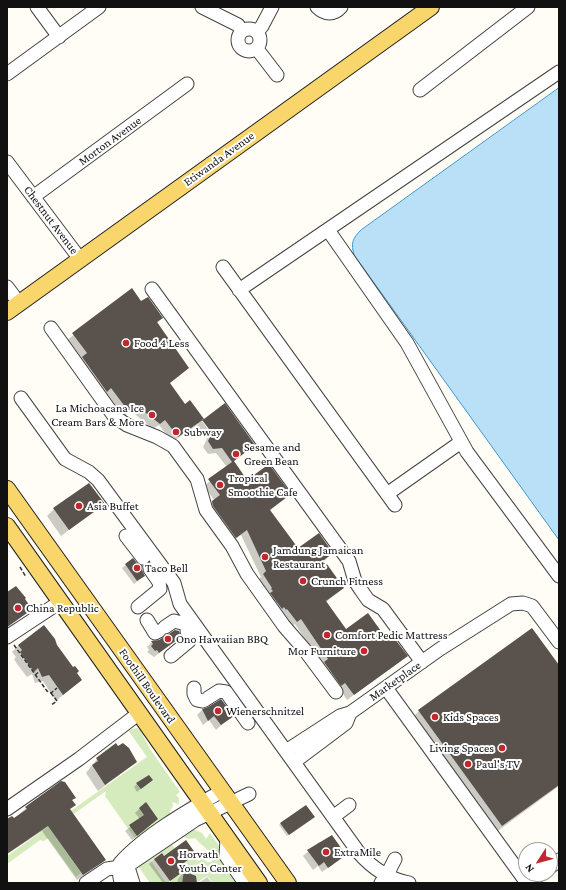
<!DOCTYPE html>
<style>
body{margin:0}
#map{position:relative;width:566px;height:890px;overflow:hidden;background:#fffdf5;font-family:"Crimson Pro",serif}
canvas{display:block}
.frame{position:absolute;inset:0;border:8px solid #111;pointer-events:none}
.north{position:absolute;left:518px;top:842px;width:40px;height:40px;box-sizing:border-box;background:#fff;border:1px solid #a0a0a0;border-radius:50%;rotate:234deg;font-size:11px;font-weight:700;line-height:16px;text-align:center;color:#111}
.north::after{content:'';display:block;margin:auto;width:14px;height:18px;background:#c4262e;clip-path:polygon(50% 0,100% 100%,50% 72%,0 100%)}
</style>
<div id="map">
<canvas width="566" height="890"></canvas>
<div class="frame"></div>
<div class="north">N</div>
</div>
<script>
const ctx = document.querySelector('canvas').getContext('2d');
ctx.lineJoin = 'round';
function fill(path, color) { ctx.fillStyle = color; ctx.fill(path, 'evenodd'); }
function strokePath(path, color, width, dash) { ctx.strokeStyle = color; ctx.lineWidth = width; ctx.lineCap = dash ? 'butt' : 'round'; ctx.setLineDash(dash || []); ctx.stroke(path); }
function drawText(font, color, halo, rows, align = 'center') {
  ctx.font = font + ' "Crimson Pro",serif'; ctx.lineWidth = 4; ctx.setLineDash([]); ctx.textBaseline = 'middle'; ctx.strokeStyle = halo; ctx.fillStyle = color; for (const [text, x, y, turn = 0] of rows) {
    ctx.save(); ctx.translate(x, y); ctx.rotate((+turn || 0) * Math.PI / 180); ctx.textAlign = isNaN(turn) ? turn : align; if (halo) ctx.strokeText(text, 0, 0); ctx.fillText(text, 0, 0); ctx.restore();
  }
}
fill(new Path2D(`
 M137 728 140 730 150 749 180 792 176 795 179 798V804L172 802 173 806 170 811 172 817 136 840 105 796 106 791 51 830 81 873 76 877 48 838 44 841 40 840 7 864V856L147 757 128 730Z
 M193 829 202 833 206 839 210 833 220 847 240 883H213L207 876 198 882 183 877 182 883H171L170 881 178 875 175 870 194 856 198 861 203 858 207 862H212C212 849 202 847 195 838L189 839 184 837 172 845 175 848 164 856 161 853 151 861 166 883H150L138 866Z`), '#d5ebbd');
const water = new Path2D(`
 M559 88V540L354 255C351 243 352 239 361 230Z`);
fill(water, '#b9e0f7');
strokePath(water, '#3f96cf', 1);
fill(new Path2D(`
 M132 290 141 302 147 298 162 318 157 323 188 368 169 383 185 405 190 401 204 420 225 404 254 445 233 462 247 481 269 465 290 494 269 510 298 550 319 535 332 553 324 561 343 588 326 602 346 630 367 614 385 639 391 635 406 656 347 700 339 688 335 691 319 669 322 665 295 624 291 627 281 614H280L278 612 276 614 265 599 267 594 258 580 261 577 241 535 230 543 208 512 206 507 214 500 204 486 227 467 216 453 208 454 203 447 207 439 197 426 200 423 172 442 159 425 153 429 131 411 123 417 105 393 100 397 77 364 81 359 67 340ZM203 419 216 436 214 438 202 421Z
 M103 504 61 536 47 516 54 509Z
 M133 559 140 579 134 584 122 568Z
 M7 594 26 613 7 629Z
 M180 637 154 657 147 652 149 650 147 647 152 642Z
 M19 645H56L81 680 56 701 43 681 35 683 32 674 27 677 17 664 14 659 16 657 12 652Z
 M559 666V786L495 833 412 718 419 711Z
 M208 709 232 716 216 730 209 720 203 725 197 715 202 710Z
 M97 759 136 762 98 791 86 773Z
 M148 783 137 792 134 787 137 784Z
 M72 800 75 805 69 810 105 860 99 866 77 880 42 831 7 854V820H13L26 808Z
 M306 806 312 818 287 836 279 825Z
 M140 808 157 819 132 840 125 831 140 819 135 813Z
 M319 842 339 860 322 872 318 866 313 870 303 856Z
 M195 854 177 869V876L167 883H163L149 864 154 859Z
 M184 872 196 883H177L178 879Z
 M207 877 212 883H199Z`), '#0003');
fill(new Path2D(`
 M132 288 141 301 148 297 163 318 157 322 189 368 170 383 185 404 190 400 204 419 225 403 255 445 234 461 247 480 269 464 291 494 270 510 298 548 319 533 333 553 324 560 344 588 326 601 346 629 368 613 386 638 391 634 408 656 354 695 345 683 341 686 324 662 328 659 301 619 297 622 287 609 286 610 284 607 282 609 270 593 273 591 271 589 272 588 263 574 266 571 247 530 236 538 213 506 212 501 220 495 208 479 232 462 222 448 213 449 208 441 212 433 202 420 204 419 178 437 165 420 160 424 137 406 129 412 111 388 107 392 82 357 87 353 72 333Z
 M89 483 105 504 69 530 53 508Z
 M133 558 137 563 143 566 142 570 145 576 137 581 125 564Z
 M16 586 26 598 25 599 30 606 26 611 27 613 7 627V592Z
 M44 625 55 639 57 645 73 667 75 666 79 671 77 673 82 680 63 695 49 675 42 677 38 668 34 672 24 658 20 652 22 650 18 645Z
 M532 628 559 665V785L502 826 418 710Z
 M175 630 179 631 181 637 159 653 157 650 155 651 151 646 153 644 151 641 159 640Z
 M221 699 234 716 221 725 214 716 208 721 202 709 208 707Z
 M116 743 118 746 123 743 129 748 137 762 105 785 92 765 98 761 96 758Z
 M149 775 153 780 141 789 136 783Z
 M61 781 65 782 76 798 72 800 76 805 70 809 106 860 83 875 48 826 7 854V819L12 816 14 818 27 809 25 807Z
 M146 802 158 819 137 836 129 825 144 815 139 808Z
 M306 805 315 817 289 835 280 823Z
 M332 835 346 855 328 868 324 862 319 866 307 850Z
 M186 840 196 854 177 868 184 871 170 881 154 859 162 853 164 856Z
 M184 871 196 876 197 883H182Z`), '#5a524d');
const minor = new Path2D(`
 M37 7 59 37
 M202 7 238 25 242 31
 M317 7C325 15 334 15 341 7
 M238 40a11 11 0 1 1 22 0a11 11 0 1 1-22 0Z
 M257 32 262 26 272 7
 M257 49 277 75
 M7 74 99 7
 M420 90 528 7
 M7 162 80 259
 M33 197 187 84
 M328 230 407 343 467 452 559 576
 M223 267 395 505
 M7 287 19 303
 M152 289 349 561 355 581 361 590 368 600 383 609 422 662
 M239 290 559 72
 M51 328 114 416 127 425 157 437 173 446 197 479 206 510 232 546 247 574 284 626 304 649 336 692
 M21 398 65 459 89 472 98 480 174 583 180 604 359 853C373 869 388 879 409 883
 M387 494 461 442
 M126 536 143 558
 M138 607 160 589 159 582 150 569
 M147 620 155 633 159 631
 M165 627 174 621 182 623
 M7 637 60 602
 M171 656 189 641 190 635 187 631
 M194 688V694L197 700 202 701 205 700
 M386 688 527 883
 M208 698 219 691 226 692 248 723
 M286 751 340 716 350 713 440 649 511 604 523 603 532 606 559 642
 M294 762 346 723 350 713
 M7 809 79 759 138 714
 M333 817 349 805
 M227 839 226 856 245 883
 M125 858 133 883
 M120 863C145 835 189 810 222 791
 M118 866 121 883
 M550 867 559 860
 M86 883 107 869 127 866 195 820 249 794
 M381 883 387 875 395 859
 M527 883 540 874`);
const major = new Path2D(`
 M7 312 431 7
 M7 489 288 883
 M7 526 259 883`);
strokePath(minor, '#444', 15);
strokePath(major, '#222', 18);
strokePath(new Path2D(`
 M20 567 26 577
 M14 645 47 691 51 693 57 688
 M35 675 40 671
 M51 693 57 701 51 705`), '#333', 1.5, [4, 2]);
strokePath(minor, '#fff', 13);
strokePath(major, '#f9d66b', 16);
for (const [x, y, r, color] of [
 [126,343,4,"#c4262e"],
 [152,415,4,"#c4262e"],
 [176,432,4,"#c4262e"],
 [236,454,4,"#c4262e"],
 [220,485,4,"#c4262e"],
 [79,506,4,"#c4262e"],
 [265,557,4,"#c4262e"],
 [137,568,4,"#c4262e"],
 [303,581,4,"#c4262e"],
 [18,608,4,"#c4262e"],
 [327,635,4,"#c4262e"],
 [168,639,4,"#c4262e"],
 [364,651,4,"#c4262e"],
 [218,711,4,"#c4262e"],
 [435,717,4,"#c4262e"],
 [502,748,4,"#c4262e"],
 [468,764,4,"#c4262e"],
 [326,852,4,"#c4262e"],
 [171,861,4,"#c4262e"]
]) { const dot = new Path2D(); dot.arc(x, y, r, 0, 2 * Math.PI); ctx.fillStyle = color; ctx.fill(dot); strokePath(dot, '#fff', 1.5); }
drawText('12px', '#111', '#fff', [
 ["Morton Avenue",110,141,-36],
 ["Etiwanda Avenue",219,159,-36],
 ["Chestnut Avenue",51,220,53],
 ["Marketplace",395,681,-35],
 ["Foothill Boulevard",147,686,55]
]);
drawText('12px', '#111', '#fff', [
 ["Food 4 Less",134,343],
 ["La Michoacana Ice",144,408,"right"],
 ["Cream Bars & More",144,422,"right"],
 ["Subway",184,432],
 ["Sesame and",244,447],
 ["Green Bean",244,461],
 ["Tropical",228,478],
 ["Smoothie Cafe",228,492],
 ["Asia Buffet",87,506],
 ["Jamdung Jamaican",273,550],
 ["Restaurant",273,564],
 ["Taco Bell",145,568],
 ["Crunch Fitness",311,581],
 ["China Republic",26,608],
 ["Comfort Pedic Mattress",335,635],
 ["Ono Hawaiian BBQ",176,639],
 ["Mor Furniture",356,651,"right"],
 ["Wienerschnitzel",226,711],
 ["Kids Spaces",443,717],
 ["Living Spaces",494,748,"right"],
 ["Paul's TV",476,764],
 ["ExtraMile",334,852],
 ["Horvath",179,854],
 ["Youth Center",179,868]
], 'left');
</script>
